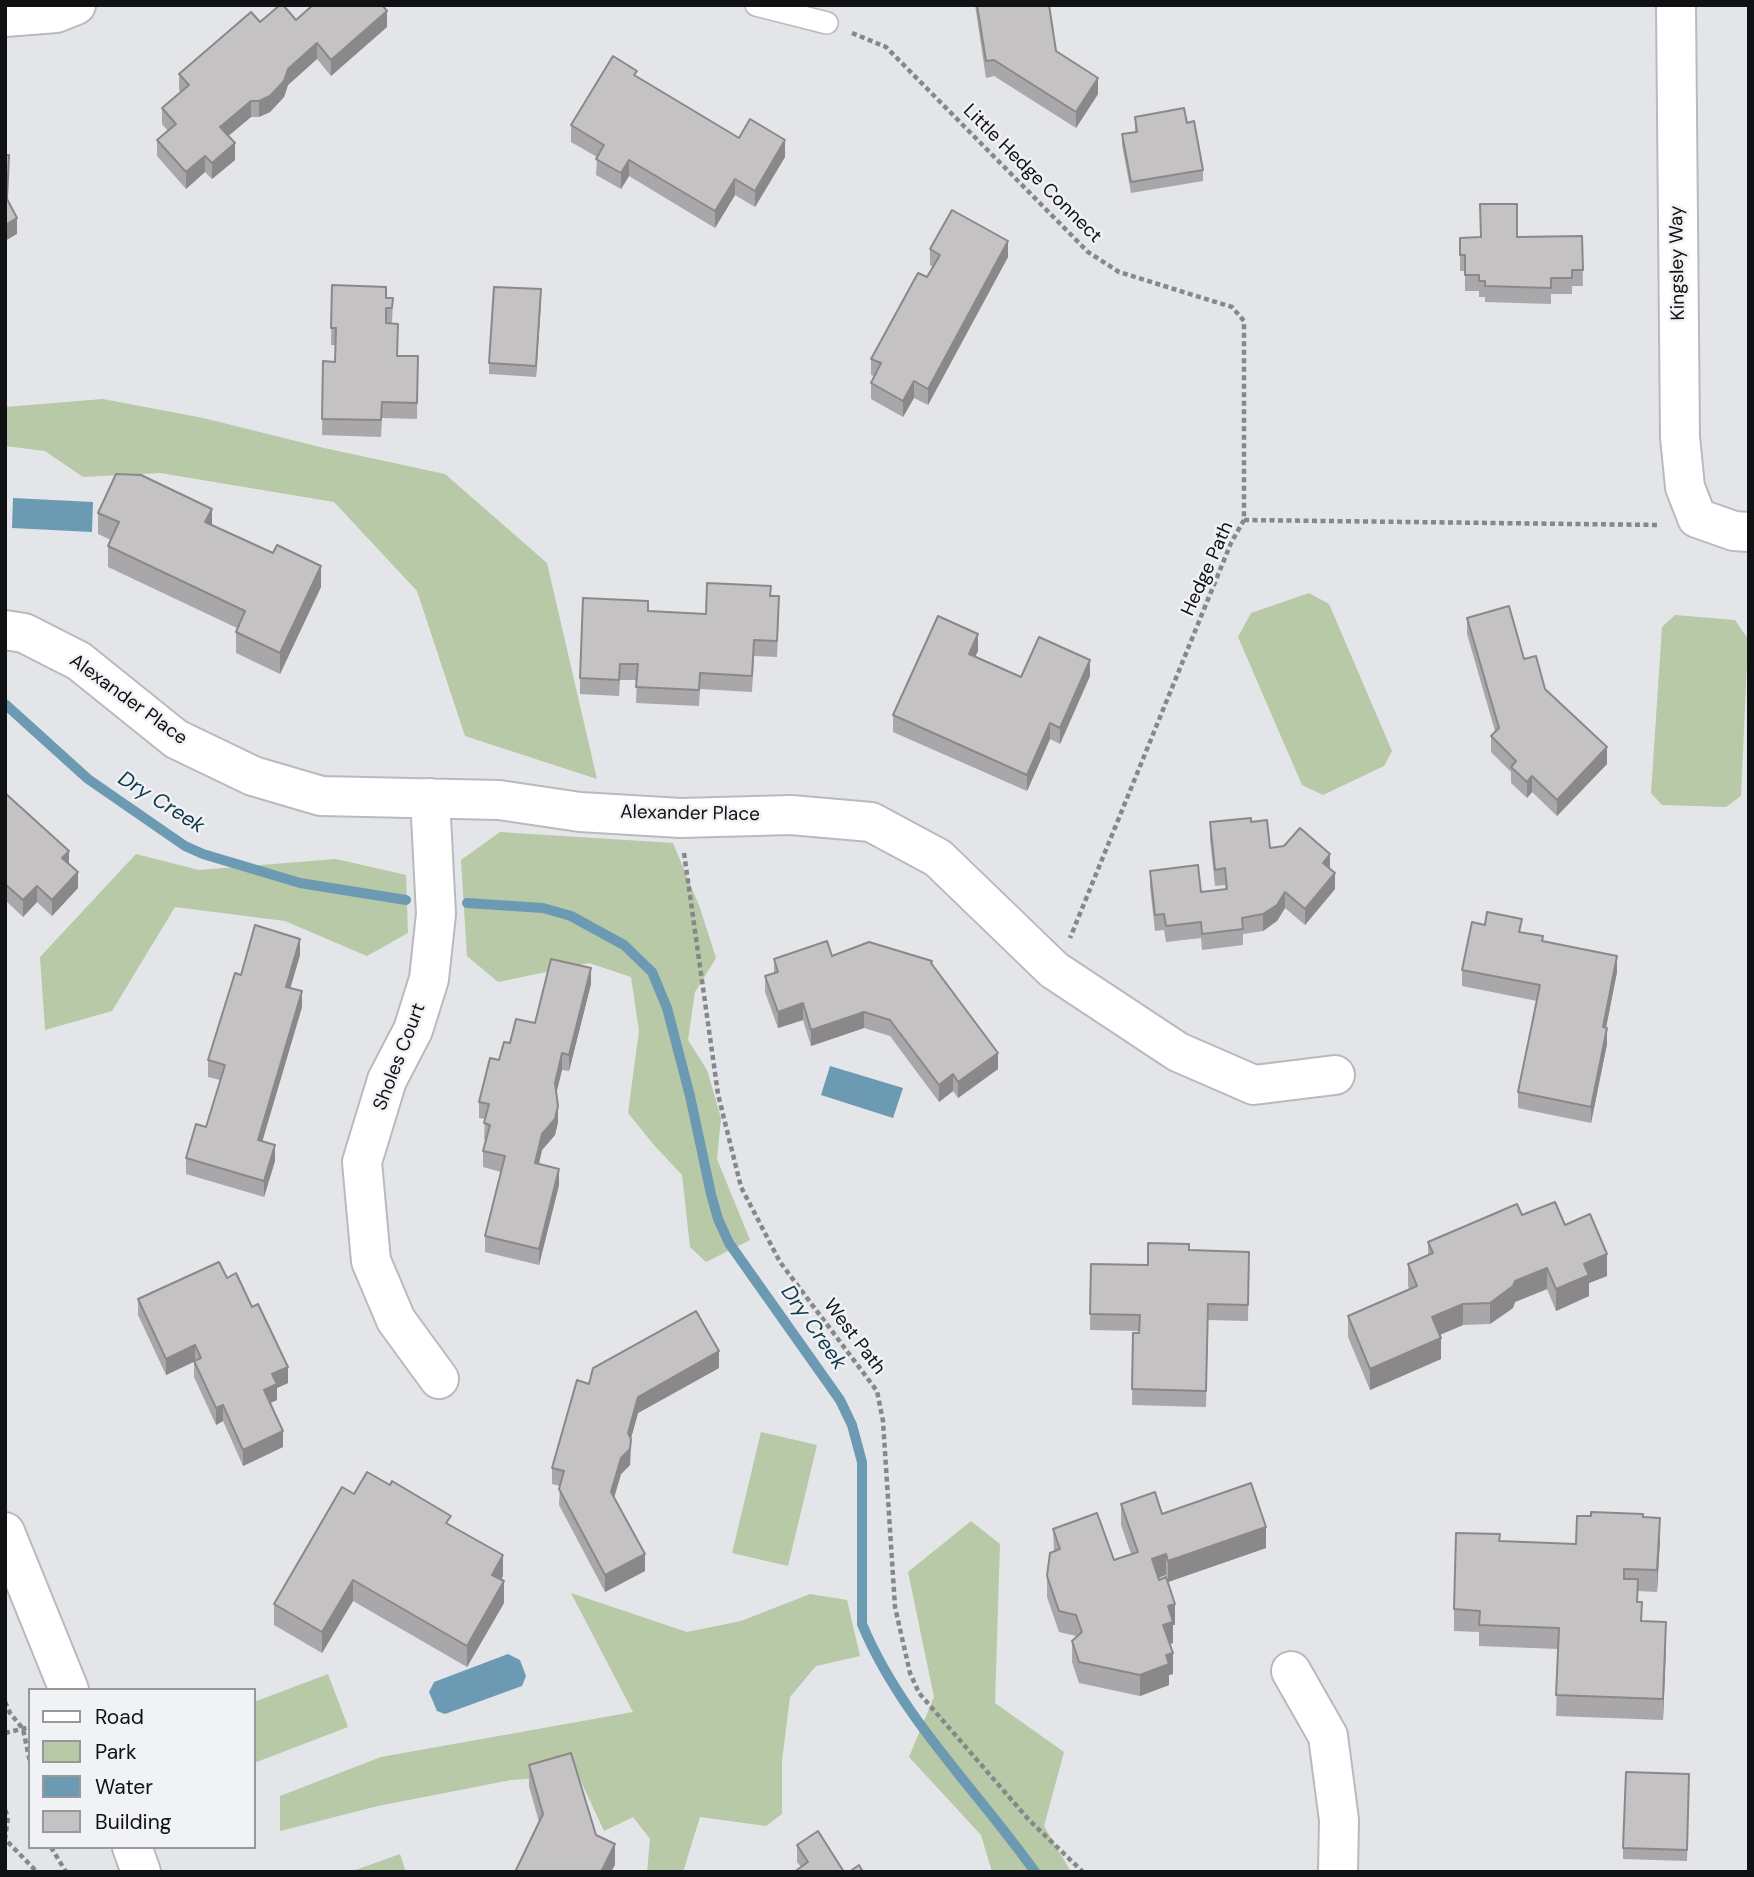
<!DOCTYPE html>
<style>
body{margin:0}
#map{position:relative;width:1754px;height:1877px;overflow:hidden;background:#e3e5e8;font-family:"DM Sans",sans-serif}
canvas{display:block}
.frame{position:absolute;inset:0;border:7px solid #101112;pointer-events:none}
.legend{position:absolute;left:28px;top:1688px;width:228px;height:161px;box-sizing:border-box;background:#f0f2f5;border:2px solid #96989a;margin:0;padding:9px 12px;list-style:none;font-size:21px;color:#101112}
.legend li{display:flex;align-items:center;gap:14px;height:35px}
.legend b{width:35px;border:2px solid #96989a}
</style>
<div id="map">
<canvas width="1754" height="1877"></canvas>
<div class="frame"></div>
<ul class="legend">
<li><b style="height:9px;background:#fff"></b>Road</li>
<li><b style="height:19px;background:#b7c9a6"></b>Park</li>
<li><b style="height:19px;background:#6c9ab2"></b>Water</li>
<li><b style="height:19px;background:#c5c2c4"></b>Building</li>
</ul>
</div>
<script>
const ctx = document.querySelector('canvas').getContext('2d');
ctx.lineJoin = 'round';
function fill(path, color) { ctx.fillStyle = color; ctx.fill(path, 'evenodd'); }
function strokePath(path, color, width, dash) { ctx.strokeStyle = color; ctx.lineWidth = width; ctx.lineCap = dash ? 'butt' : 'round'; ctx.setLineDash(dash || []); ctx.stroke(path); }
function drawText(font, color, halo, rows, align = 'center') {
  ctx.font = font + ' "DM Sans",sans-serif'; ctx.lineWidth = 5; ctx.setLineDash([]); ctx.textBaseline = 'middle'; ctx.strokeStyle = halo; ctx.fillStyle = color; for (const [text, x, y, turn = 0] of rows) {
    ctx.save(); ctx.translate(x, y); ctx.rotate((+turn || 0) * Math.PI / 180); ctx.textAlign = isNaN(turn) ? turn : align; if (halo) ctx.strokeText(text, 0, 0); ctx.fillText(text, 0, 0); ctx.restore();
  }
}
fill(new Path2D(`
 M103 399 203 418 324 448 445 474 547 563 597 779 465 736 417 591 334 502 160 473 83 477 45 451 5 446V407Z
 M1309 593 1329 604 1392 751 1384 766 1323 795 1302 785 1238 637 1251 613Z
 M1675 615 1735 620 1748 639 1741 796 1726 807 1662 805 1651 793 1662 627Z
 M500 832 673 843 700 908 716 958 695 992 688 1040 707 1070 721 1118 717 1159 750 1240 706 1262 690 1247 682 1175 654 1145 628 1113 639 1031 631 977 589 963 498 982 467 956 461 860Z
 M136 854 199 870 336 859 406 875 408 933 367 956 285 921 175 907 112 1011 45 1030 40 957Z
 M761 1432 817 1445 788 1566 732 1553Z
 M971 1521 1000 1544 995 1703 1064 1752 1044 1826 1071 1872H992L981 1835 909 1757 934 1697 908 1572Z
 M571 1593 687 1632 741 1621 810 1594 847 1600 860 1656 816 1666 790 1697 782 1760V1814L766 1826 700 1817 683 1872H647L650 1839 633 1817 604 1831 578 1775 511 1780 378 1806 280 1831V1796L381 1757 633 1712Z
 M328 1674 348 1727 254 1763V1702Z
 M400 1854 406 1872H350Z`), '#b7c9a6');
fill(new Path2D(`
 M13 498 93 502 92 532 12 528Z
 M830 1066 903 1088 893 1118 821 1095Z
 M508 1654 520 1660 526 1676 522 1686 445 1714 437 1711 429 1692 434 1682Z`), '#6c9ab2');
strokePath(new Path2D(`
 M5 704 88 779 185 846 203 854 300 883 406 900
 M467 903 543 908 571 916 624 945 652 972 667 1008 690 1096 711 1194 718 1219 729 1243 840 1400 852 1425 862 1462V1624C901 1718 977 1790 1035 1872`), '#6c9ab2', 10);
const service = new Path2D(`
 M756 5 827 23`);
const minor = new Path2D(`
 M1676 5 1680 437 1685 487 1697 518 1734 531 1749 532
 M5 17 56 13 76 5
 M5 630 24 633 79 661 176 739 253 776 321 796 499 800 580 812 681 818 791 815 871 822 938 858 1054 970 1178 1052 1254 1085 1335 1075
 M430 798 436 914 429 979 413 1030 387 1080 362 1162 371 1261 396 1320 439 1379
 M1291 1671 1328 1736 1339 1820 1338 1872`);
const tertiary = new Path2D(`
 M5 1532 69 1690
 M132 1847 141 1872`);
strokePath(service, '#b8babd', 24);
strokePath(minor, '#b8babd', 42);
strokePath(tertiary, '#b8babd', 42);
strokePath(new Path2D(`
 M852 33 886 47 1088 252 1119 272 1232 307 1244 321V520L1231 543 1070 938
 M1244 520 1659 525
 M684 853 718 1094 741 1187 780 1262 877 1391 883 1421 895 1607 910 1673 919 1693 1029 1820 1083 1872
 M5 1702 10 1713 23 1729 30 1762
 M5 1733 30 1727
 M5 1810 8 1817 5 1839 37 1872
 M51 1847 66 1872`), '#858789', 4.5, [5, 3.5]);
strokePath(service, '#fff', 21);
strokePath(minor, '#fff', 38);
strokePath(tertiary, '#fff', 38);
fill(new Path2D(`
 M975 5H1049L1056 51 1098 94 1076 128 994 76 986 78Z
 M296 20 387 27 331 76 317 59 288 85 284 97 270 112 259 117H251L228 136 235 160 212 179 205 172 186 189 157 156V140L168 131 162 124V108L181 92 179 90V74L260 22Z
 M637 77 739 138 785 157 755 207 735 195 715 228 629 176 621 189 596 175 597 157 571 142V125Z
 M1135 117 1187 123 1203 170V181L1131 193 1122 145V134L1135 132Z
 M1582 236 1583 286H1572V294H1551V304L1485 302V297H1479V291H1465V271H1460V238Z
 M930 249 1008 257 928 405 914 398 903 417 871 399V383L874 376 871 375V359L927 277 933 267 930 265Z
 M332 285 386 298H393L392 324 397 356H418L417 419 382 418 381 437 322 435 323 361 335 362 336 345H331Z
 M541 300 536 377 489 374V363Z
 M98 513 212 525 321 587 280 674 236 653V632L237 628 108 567V546L111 540 98 534Z
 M771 596 779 612 777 657 754 656 752 692 700 689 699 706 636 703 637 680H620L619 696 580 694V678L648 611 706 614Z
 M1467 618 1524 659 1545 689 1607 764 1557 816 1532 792 1527 798 1511 783V772L1491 752V736L1495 731 1467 634Z
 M978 651 975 656 1021 677 1090 676 1060 744 1050 739 1027 791 893 732V715Z
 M5 793 69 864 78 888 52 916 37 902 23 917 5 900Z
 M1210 822H1251L1270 848 1330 869 1335 889 1305 925 1285 908 1277 921 1263 931 1243 934V945L1202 950 1201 938 1166 942 1164 930 1155 931 1150 887V871L1201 892 1225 890V885L1215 886 1210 839Z
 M1522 932 1617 972 1606 1027 1607 1044 1591 1123 1518 1108V1092L1537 1001 1462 986V970Z
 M300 955 290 988 302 1007 262 1141 275 1161 264 1197 186 1174V1158L206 1127 220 1080 208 1077V1060L241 975Z
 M832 956 932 965 998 1069 958 1098 953 1091 939 1102 890 1036 864 1028 811 1046 803 1020 778 1028 765 992V976L774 973V959Z
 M591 984 569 1071 562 1070 556 1093 558 1122 555 1135 542 1150 539 1164 559 1185 539 1265 485 1252V1236L501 1172 483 1167V1151L486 1140 484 1139 485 1119 479 1118V1102L499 1060 510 1043 535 1023Z
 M1522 1215 1565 1225 1607 1276 1589 1283V1296L1556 1311 1547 1289 1515 1302 1513 1308 1490 1324 1463 1325 1440 1335 1441 1359 1370 1390 1348 1337V1316L1409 1290 1408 1285V1264L1428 1255V1242Z
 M1189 1250 1249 1252 1248 1321 1208 1320 1206 1407 1132 1405 1133 1333H1139V1331L1090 1330 1091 1264 1148 1265Z
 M227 1278 288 1383 277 1388V1400L270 1403 283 1447 243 1466 223 1421 216 1425 194 1377V1362L166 1375 138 1315V1299Z
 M719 1368 638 1413 631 1438 630 1465 621 1474 614 1498 645 1571 605 1592 559 1505 560 1486 552 1484V1468L589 1384Z
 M354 1494 451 1525 503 1576 501 1580 504 1603 467 1667 353 1601 322 1653 274 1625V1604Z
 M1121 1504 1162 1514 1266 1548 1168 1582 1166 1575 1159 1578 1175 1625H1173V1643L1169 1644 1173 1674 1169 1675V1685L1140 1696 1079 1683 1072 1662V1641L1076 1637V1636L1059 1632 1047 1597V1576L1054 1552 1053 1529 1114 1560 1131 1554 1121 1525Z
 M1643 1517 1660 1539 1657 1592 1638 1591V1602L1642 1621 1666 1643 1663 1720 1556 1716 1558 1649 1479 1646V1632L1454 1631V1609L1500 1541 1576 1544Z
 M529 1765 596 1835 615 1865 539 1822 529 1786Z
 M1689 1774 1687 1861 1623 1859V1848Z
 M797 1845 844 1872 801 1867 797 1862Z`), '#a9a7a9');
fill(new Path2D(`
 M387 11V27L331 76V60Z
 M317 43V59L288 85 284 97 270 112 259 117V101L288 69Z
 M1098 78V94L1076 128V112Z
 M251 101V117L220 143V127Z
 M785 140V157L755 207V191Z
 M235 143V160L212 179V163Z
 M205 156V172L186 189V172Z
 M629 160V176L621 189V173Z
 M735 179V195L715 228V211Z
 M17 218V234L5 241V225Z
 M1008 241V257L928 405V389Z
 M541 289V300L536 377V366Z
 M914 381V398L903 417V401Z
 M212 509V530L205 522Z
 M321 566V587L280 674V653Z
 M978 634V651L969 670V654Z
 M1090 660V676L1060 744V728Z
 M1050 723V739L1027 791V775Z
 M1607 747V764L1557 816V800Z
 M1532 776V792L1527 798V782Z
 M69 851V867L62 858Z
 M1330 854V870L1323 863Z
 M78 872V888L52 916V900Z
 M1335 873V889L1305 925V909Z
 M37 886V902L23 917V900Z
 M1285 892V908L1277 921 1263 931V914Z
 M300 939V955L286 1003V987Z
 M1617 956V972L1603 1043V1027Z
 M591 968V984L569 1071V1055Z
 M302 991V1007L258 1156V1140Z
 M803 1003V1020L778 1028V1012Z
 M864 1012V1028L811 1046V1030Z
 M1607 1028V1044L1591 1123V1107Z
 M562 1053V1070L555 1099V1083Z
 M998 1053V1069L958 1098V1082Z
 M953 1074V1091L939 1102V1085Z
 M558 1106V1122L555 1135 542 1150 535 1179V1163L542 1134Z
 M275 1145V1161L264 1197V1181Z
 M559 1169V1185L539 1265V1249Z
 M1607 1254V1276L1589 1283V1296L1556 1311V1289L1584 1264Z
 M1547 1268V1289L1515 1302 1513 1308 1490 1324V1303L1515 1281Z
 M1463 1304V1325L1432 1338V1317Z
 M1441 1338V1359L1370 1390V1369Z
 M195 1345V1361L166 1375V1359Z
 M719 1351V1368L638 1413 628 1449V1433L638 1397Z
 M288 1367V1383L277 1388V1400L264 1406V1390L272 1374Z
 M223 1405V1421L216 1425V1408Z
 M283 1431V1447L243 1466V1450Z
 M631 1439 630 1465 621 1474 611 1508V1492L621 1458Z
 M1660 1518V1539L1657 1592V1570Z
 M1266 1527V1548L1168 1582V1561Z
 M645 1554V1571L605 1592V1575Z
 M1166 1554V1575L1152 1580V1559Z
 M503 1555V1576L492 1596V1575Z
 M353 1580V1601L322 1653V1632Z
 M504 1581V1603L467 1667V1646Z
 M1175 1604V1625H1173V1643L1163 1646V1625L1168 1606Z
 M1666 1622V1643L1663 1720V1699Z
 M1173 1653V1674L1169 1675V1685L1140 1696V1675L1166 1655Z
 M615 1844V1865L611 1872H601Z`), '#8a8889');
const building = new Path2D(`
 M280 5H283L296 20 313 5H382L387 11 331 60 317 43 288 69 284 81 270 96 259 101H251L220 127 235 143 212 163 205 156 186 172 157 140 176 124 162 108 189 85 179 74 251 12 260 22Z
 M977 5H1049L1056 51 1098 78 1076 112 994 60 986 61Z
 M613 56 637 71 634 75 739 138 750 119 785 140 755 191 735 179 715 211 629 160 621 173 596 159 604 145 571 125Z
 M1184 108 1187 123 1194 121 1203 170 1131 182 1122 134 1137 132 1135 117Z
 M5 155H9L7 199 17 218 5 225Z
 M1480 204H1517V237L1582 236 1583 270H1572V278H1551V288L1485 286V281H1479V275H1465V255H1460V238L1481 237Z
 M952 210 1008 241 928 389 914 381 903 401 871 383 881 363 871 359 918 273 927 277 940 255 930 249Z
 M332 285 386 287V298H393L392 308H386V323L398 324 397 356H418L417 403 382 402 381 420 322 419 323 361 335 362 336 328H331Z
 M494 287 541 289 536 366 489 363Z
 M116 474 141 475 212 509 205 522 273 553 277 545 321 566 280 653 236 632 245 611 108 546 119 522 98 513Z
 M707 583 771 586 770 596H779L777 641 754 640 752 676 700 673 699 690 636 687 638 664H620L619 680 580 678 583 598 648 601V611L706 614Z
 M1509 606 1524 659 1536 656 1545 689 1607 747 1557 800 1532 776 1527 782 1511 767 1516 761 1491 736 1499 728 1467 618Z
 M938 616 978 634 969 654 1021 677 1039 637 1090 660 1060 728 1050 723 1027 775 893 715Z
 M5 793 69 851 62 858 78 872 52 900 37 886 23 900 5 884Z
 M1251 818V822L1267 820 1270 848 1284 846 1300 828 1330 854 1323 863 1335 873 1305 909 1285 892 1277 905 1263 914 1242 918 1243 929 1202 934 1201 922 1166 926 1164 914 1155 915 1150 871 1198 865 1201 892 1227 889 1225 868 1215 870 1210 822Z
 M1487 912 1522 919 1519 932 1543 936 1542 941 1617 956 1603 1027 1607 1028 1591 1107 1518 1092 1540 985 1462 970 1472 922 1485 925Z
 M255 925 300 939 286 987 302 991 258 1140 275 1145 264 1181 186 1158 196 1124 206 1127 225 1065 208 1060 235 973 241 975Z
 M827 941 832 956 869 942 932 961 931 963 998 1053 958 1082 953 1074 939 1085 890 1020 864 1012 811 1030 803 1003 778 1012 765 976 778 972 774 959Z
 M551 959 591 968 569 1055 562 1053 555 1083 558 1106 555 1119 542 1134 535 1163 559 1169 539 1249 485 1236 505 1156 483 1151 490 1125 484 1123 489 1104 479 1102 490 1058 499 1060 504 1042 510 1043 516 1019 535 1023Z
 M1555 1202 1565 1225 1590 1214 1607 1254 1584 1264 1589 1275 1556 1289 1547 1268 1515 1281 1513 1286 1490 1303 1463 1304 1432 1317 1441 1338 1370 1369 1348 1316 1417 1286 1408 1264 1433 1253 1428 1242 1517 1204 1522 1215Z
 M1148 1243 1189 1244V1250L1249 1252 1248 1305 1208 1304 1206 1391 1132 1389 1133 1333H1139L1140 1315 1090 1314 1091 1264 1148 1265Z
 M219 1262 227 1278 236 1273 252 1307 258 1304 288 1367 272 1374 277 1384 264 1390 283 1431 243 1450 223 1405 216 1408 194 1361 201 1358 195 1345 166 1359 138 1299Z
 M696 1311 719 1351 638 1397 628 1433 631 1439 630 1449 621 1458 611 1492 645 1554 605 1575 559 1489 564 1471 552 1468 577 1380 589 1384 593 1368Z
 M367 1472 390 1485 392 1481 451 1516 446 1523 503 1555 492 1575 504 1581 467 1646 353 1580 322 1632 274 1604 342 1487 354 1494Z
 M1251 1483 1266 1527 1168 1561 1166 1554 1152 1559 1159 1580 1166 1577 1175 1604 1168 1606 1173 1622 1163 1625 1173 1653 1166 1655 1169 1664 1140 1675 1079 1662 1072 1641 1082 1632 1076 1615 1059 1611 1047 1576 1050 1553 1060 1549 1053 1529 1097 1513 1114 1560 1138 1552 1121 1504 1155 1492 1162 1514Z
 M1591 1512 1643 1514V1517L1660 1518 1657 1570 1624 1569V1579H1638L1637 1602H1642L1641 1621 1666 1622 1663 1699 1556 1695 1559 1628 1479 1625 1480 1611 1454 1609 1456 1533 1500 1534 1499 1541 1576 1544 1577 1516H1591Z
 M571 1753 596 1835 615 1844 601 1872H515L543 1814 529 1765Z
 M1626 1772 1689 1774 1687 1850 1623 1848Z
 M818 1831 844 1872H794L808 1862 797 1845Z
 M859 1865 863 1872H849Z`);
fill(building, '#c5c2c4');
strokePath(building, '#8a8889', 2);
drawText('19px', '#101112', '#f0f2f5', [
 ["Little Hedge Connect",1032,174,45],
 ["Kingsley Way",1678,263,-91],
 ["Hedge Path",1208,569,-66],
 ["Alexander Place",128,700,36],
 ["Alexander Place",690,814,1],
 ["Sholes Court",400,1057,-69],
 ["West Path",854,1337,53]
]);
drawText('italic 21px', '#0f3749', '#f0f2f5', [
 ["Dry Creek",161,803,32],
 ["Dry Creek",813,1328,55]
]);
</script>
